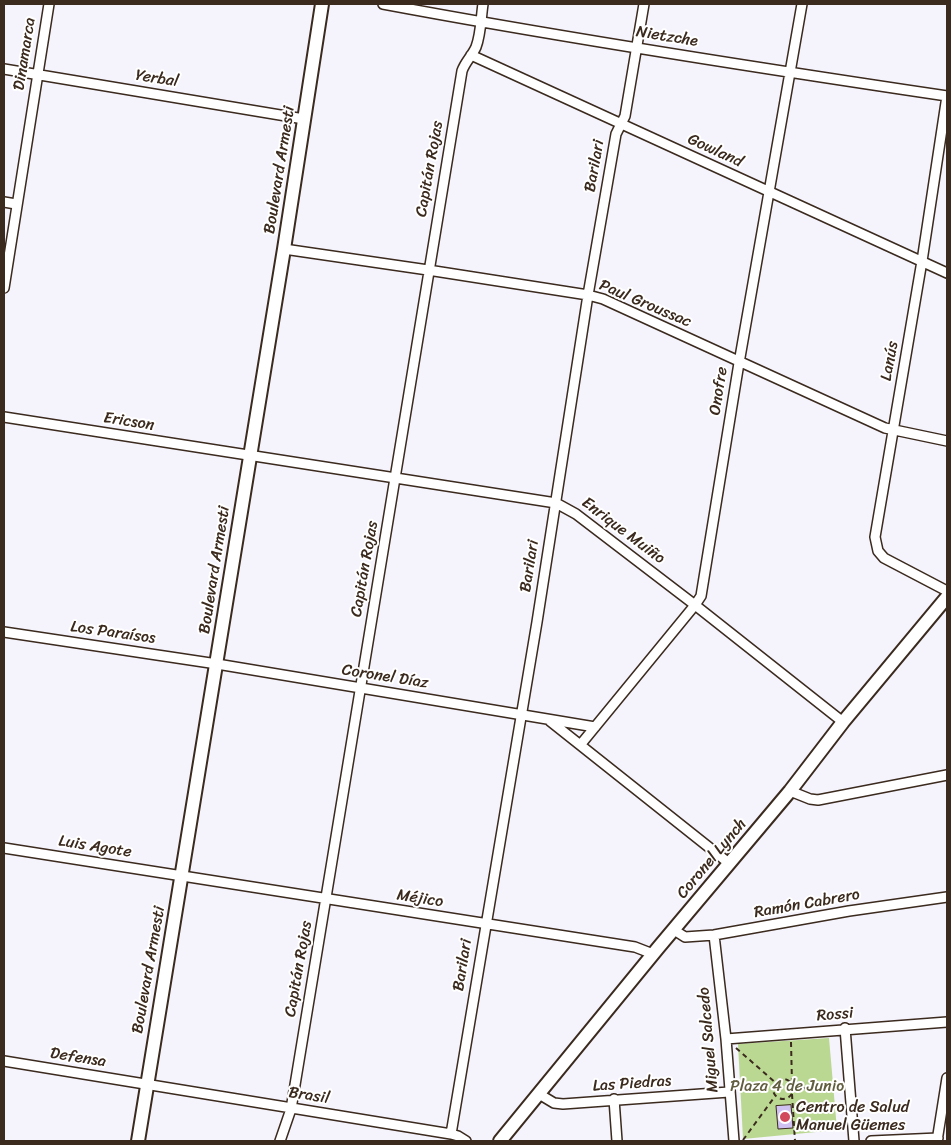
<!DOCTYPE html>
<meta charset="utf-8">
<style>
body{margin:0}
#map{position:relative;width:951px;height:1145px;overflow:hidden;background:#f5f3fc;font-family:Sriracha,sans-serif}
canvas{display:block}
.frame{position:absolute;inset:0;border:5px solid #3b2a1e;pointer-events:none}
</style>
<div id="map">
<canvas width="951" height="1145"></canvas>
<div class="frame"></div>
</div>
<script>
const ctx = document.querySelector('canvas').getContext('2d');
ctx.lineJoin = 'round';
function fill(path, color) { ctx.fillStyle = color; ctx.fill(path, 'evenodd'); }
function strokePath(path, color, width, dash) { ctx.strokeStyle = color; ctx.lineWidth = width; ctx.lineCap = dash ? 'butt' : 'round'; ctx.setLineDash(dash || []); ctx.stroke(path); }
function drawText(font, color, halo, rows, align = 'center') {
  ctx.font = font + ' Sriracha,sans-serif'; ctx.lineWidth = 4; ctx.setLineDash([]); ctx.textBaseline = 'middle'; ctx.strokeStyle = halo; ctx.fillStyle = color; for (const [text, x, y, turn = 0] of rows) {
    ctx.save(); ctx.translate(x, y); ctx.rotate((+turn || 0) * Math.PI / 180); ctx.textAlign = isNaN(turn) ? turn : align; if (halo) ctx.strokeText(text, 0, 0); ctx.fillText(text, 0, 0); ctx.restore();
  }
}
fill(new Path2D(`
 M829 1038 837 1130 743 1139 738 1044Z`), '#bad891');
const building = new Path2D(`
 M791 1105 793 1128 778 1129 776 1106Z`);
fill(building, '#cfc1f2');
strokePath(building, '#3b2a1e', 1);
const street = new Path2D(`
 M383 4C570 39 759 68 947 96
 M471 55 947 273
 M4 69 304 119
 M947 96 922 261 875 537 878 551 884 558 947 591
 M4 202 16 204
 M284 249 428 270 588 295 603 299 885 428 947 441
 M4 288 49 4
 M4 417 556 503 576 514 695 605 843 722
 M4 632 217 664 595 727
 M550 721 730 864
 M581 744 695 605 701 596 739 363 802 4
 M790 791 810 799 818 800 947 775
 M4 848 635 947 653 954
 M674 930 685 937 714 935 849 911 947 897
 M714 935 726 1039 734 1141
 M845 1028 854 1141
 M726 1039 947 1022
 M4 1061 451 1134 458 1136 466 1141
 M539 1094 554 1103 563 1104 729 1092
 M614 1099 617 1141
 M451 1134 537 622 588 295 616 134 625 116 644 4
 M280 1141 291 1109C349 763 403 416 462 71 465 62 472 56 476 47 481 34 481 17 483 4
 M871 1141 938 1138
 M937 1141 947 1078`);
const secondary = new Path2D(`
 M138 1141 284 249 322 4
 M500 1141 658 948 790 791 843 722 947 597`);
strokePath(street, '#3b2a1e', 12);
strokePath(secondary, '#3b2a1e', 16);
strokePath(new Path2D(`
 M791 1042 792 1083
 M736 1048 776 1083
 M773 1089a10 10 0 1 1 20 0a10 10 0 1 1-20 0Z
 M792 1089 839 1086
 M792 1094 795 1141
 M743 1140 776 1095`), '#3b2a1e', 2, [5, 4]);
strokePath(street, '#fff', 9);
strokePath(secondary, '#fff', 12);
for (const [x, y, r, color] of [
 [785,1117,6,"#d1495b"]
]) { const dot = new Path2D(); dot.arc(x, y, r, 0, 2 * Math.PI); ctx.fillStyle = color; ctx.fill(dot); strokePath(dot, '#fff', 2); }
drawText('16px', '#3b2a1e', '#fff', [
 ["Nietzche",667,37,9],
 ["Dinamarca",25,54,-81],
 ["Yerbal",157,79,9],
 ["Gowland",715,151,25],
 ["Barilari",595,166,-80],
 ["Capitán Rojas",430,169,-80],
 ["Boulevard Armesti",280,170,-81],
 ["Paul Groussac",645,304,23],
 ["Lanús",890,361,-80],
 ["Onofre",719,391,-81],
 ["Ericson",129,422,9],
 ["Enrique Muiño",623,531,37],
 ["Barilari",530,566,-81],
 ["Capitán Rojas",365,569,-80],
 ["Boulevard Armesti",215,570,-81],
 ["Los Paraísos",113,633,8],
 ["Coronel Díaz",385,677,9],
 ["Luis Agote",95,847,9],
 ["Coronel Lynch",712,859,-50],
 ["Méjico",420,899,9],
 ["Ramón Cabrero",807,904,-10],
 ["Barilari",463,965,-81],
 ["Capitán Rojas",299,969,-80],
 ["Boulevard Armesti",149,970,-80],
 ["Rossi",835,1015,-5],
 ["Miguel Salcedo",709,1040,-95],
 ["Defensa",78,1058,9],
 ["Las Piedras",632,1084,-4],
 ["Brasil",309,1096,9]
]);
drawText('16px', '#615e40', '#fff', [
 ["Plaza 4 de Junio",787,1087]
]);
drawText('16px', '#3b2a1e', '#fff', [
 ["Centro de Salud",796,1108],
 ["Manuel Güemes",796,1126]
], 'left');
</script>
